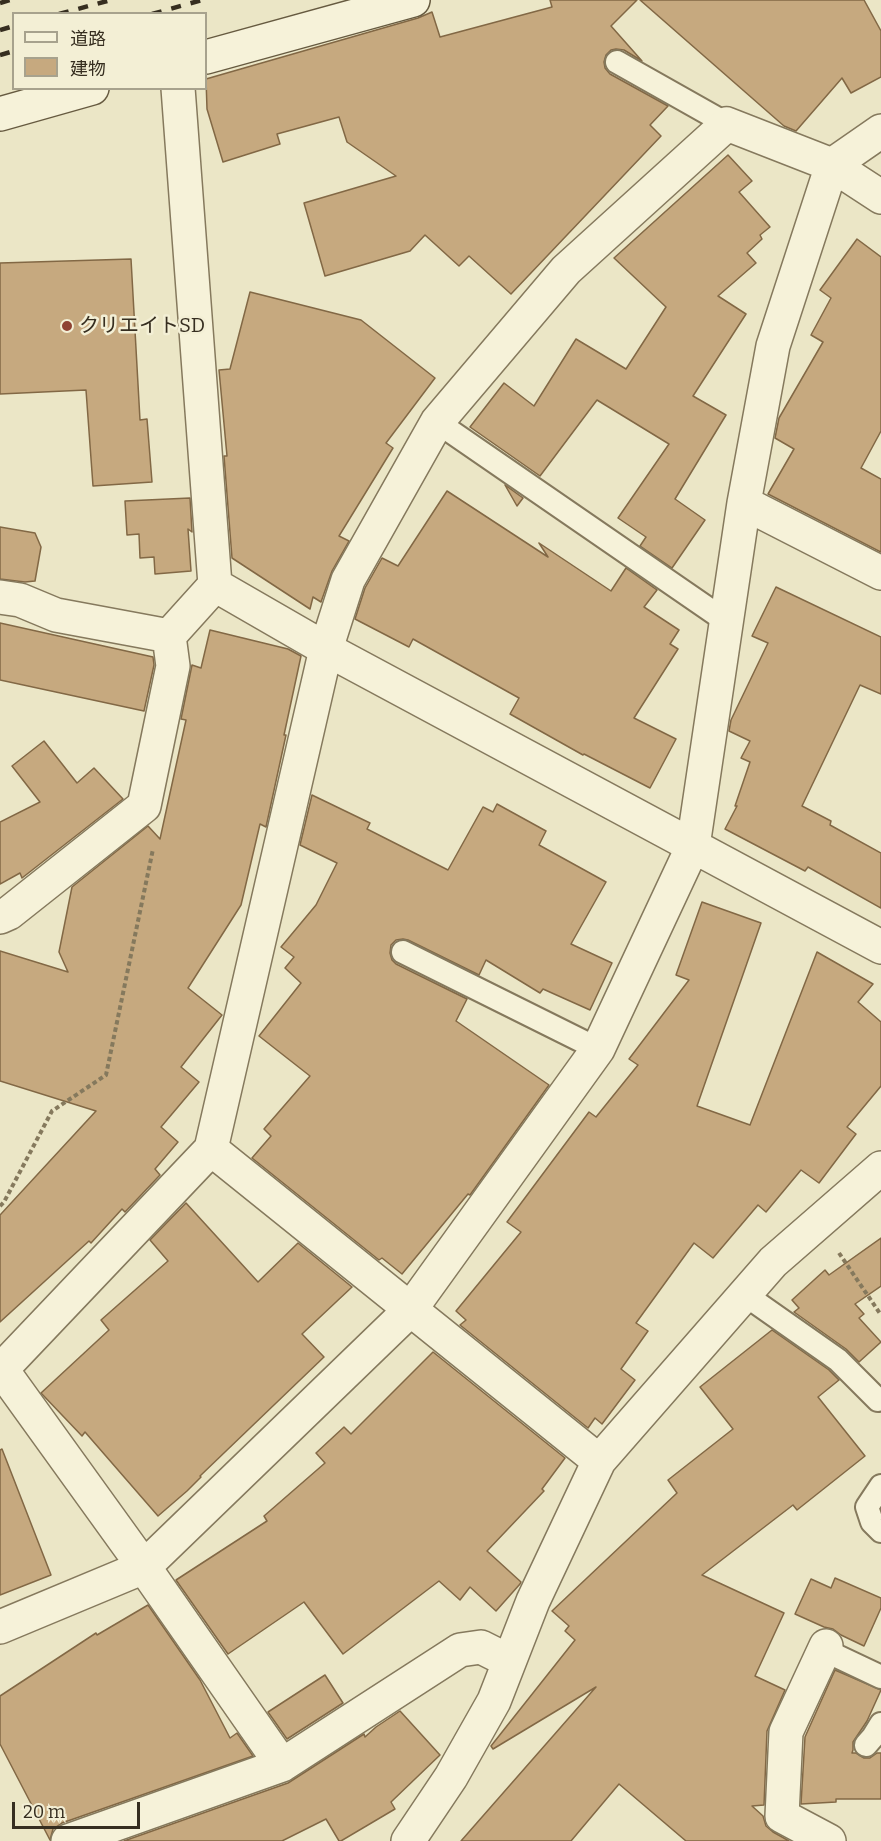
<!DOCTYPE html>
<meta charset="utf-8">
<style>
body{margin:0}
#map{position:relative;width:881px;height:1841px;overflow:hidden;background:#ebe6c6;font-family:Bitter,"Noto Sans JP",serif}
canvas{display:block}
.legend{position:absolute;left:12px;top:12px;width:195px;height:78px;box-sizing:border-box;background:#f3efd5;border:2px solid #a7a28d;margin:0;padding:8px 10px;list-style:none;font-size:18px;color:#362e20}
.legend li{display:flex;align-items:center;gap:12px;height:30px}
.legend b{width:30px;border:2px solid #a7a28d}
.scale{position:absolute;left:12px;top:1802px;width:128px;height:27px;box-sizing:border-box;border:3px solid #362e20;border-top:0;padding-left:8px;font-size:18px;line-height:21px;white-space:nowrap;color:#362e20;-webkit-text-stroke:4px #f3efd5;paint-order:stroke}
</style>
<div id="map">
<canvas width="881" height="1841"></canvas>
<ul class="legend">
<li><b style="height:8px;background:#f6f2d9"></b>道路</li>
<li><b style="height:16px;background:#c6a97f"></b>建物</li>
</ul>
<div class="scale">20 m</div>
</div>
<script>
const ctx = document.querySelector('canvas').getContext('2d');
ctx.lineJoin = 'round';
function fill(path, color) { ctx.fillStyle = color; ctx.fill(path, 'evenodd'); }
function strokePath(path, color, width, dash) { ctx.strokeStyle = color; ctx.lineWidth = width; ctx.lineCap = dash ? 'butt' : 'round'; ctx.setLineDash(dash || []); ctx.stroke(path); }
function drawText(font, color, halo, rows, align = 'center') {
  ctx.font = font + ' Bitter,"Noto Sans JP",serif'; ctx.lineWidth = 5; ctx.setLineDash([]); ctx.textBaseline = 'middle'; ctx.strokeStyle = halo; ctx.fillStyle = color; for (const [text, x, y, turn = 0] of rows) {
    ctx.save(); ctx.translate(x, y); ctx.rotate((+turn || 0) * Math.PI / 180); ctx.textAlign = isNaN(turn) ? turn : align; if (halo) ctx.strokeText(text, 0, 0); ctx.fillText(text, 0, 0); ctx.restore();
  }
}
const building = new Path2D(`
 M550 0H637L611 26 642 61 624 50 616 49 611 50 606 55 604 62 605 68 610 74 668 106 650 125 661 136 511 294 469 256 459 266 425 235 410 251 325 276 304 203 396 176 347 142 339 117 277 134 280 144 223 162 207 109 206 79 418 18 432 12 440 37 552 7Z
 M640 0H864L881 31V77L851 93 842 78 796 131 784 126Z
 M728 155 752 181 739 192 770 227 760 235 762 239 747 253 756 263 718 296 746 314 693 396 726 415 675 499 705 520 672 568 640 546 646 537 618 518 669 444 597 400 540 476 470 427 504 383 534 406 576 339 626 369 666 307 614 258Z
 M857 239 881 257V431L861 468 881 479V552L768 494 794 449 775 438 779 418 823 342 811 335 831 298 820 290Z
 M131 259 140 420 147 419 152 482 93 486 86 390 0 394V263Z
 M250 292 361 320 435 378 386 443 393 448 339 536 349 541 332 571 321 602 313 597 310 609 232 558 224 456H227L219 370 230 369Z
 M505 485 523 498 517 506Z
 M447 491 548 557 539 543 611 591 626 568 657 590 644 607 679 630 670 644 678 649 634 718 676 739 650 788 584 754 583 755 510 714 519 698 413 639 409 647 355 619 365 588 382 558 398 566Z
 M190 498 192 532 188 529 191 571 155 574 154 557 140 558 139 534 127 535 125 501Z
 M0 527 35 533 41 547 35 581 25 582 0 579Z
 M776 587 881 637V694L860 685 802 806 831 821 830 825 881 853V908L808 867 805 871 725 829 737 806H735L750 762 741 758 750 741 729 731 731 720 768 643 752 636Z
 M0 623 153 657 154 665 144 711 0 680Z
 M210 630 288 649 301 656 284 735H286L266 827 260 824 241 905 188 988 222 1015 181 1067 199 1082 161 1127 178 1142 155 1169 160 1175 125 1212 122 1209 91 1243 89 1241 0 1322V1215L96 1111 0 1081V951L68 972 59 952 72 887 148 826 160 839 186 720 181 719 192 665 201 668Z
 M44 741 77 783 94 768 123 799 22 878 20 873 0 884V822L40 802 12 766Z
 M312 795 370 823 367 829 448 870 483 807 493 812 497 804 546 831 539 845 606 882 571 944 612 963 590 1010 543 989 540 993 486 960 479 975 408 940 403 939 396 940 391 945 390 953 392 960 396 964 467 999 456 1021 549 1085 470 1195 468 1194 402 1274 382 1258 379 1260 252 1158 271 1136 264 1129 310 1076 259 1036 301 983 285 968 294 957 281 947 316 905 337 863 300 845Z
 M702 902 761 923 697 1106 750 1125 817 952 873 984 858 1002 881 1022V1086L847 1127 856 1134 819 1183 801 1170 766 1212 758 1205 713 1258 694 1243 636 1323 648 1331 621 1369 635 1380 602 1424 595 1418 588 1428 460 1325 466 1320 456 1311 521 1232 507 1222 589 1112 596 1117 638 1065 629 1059 689 980 676 975Z
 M186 1203 258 1282 298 1243 352 1287 302 1334 324 1357 200 1476 201 1477 187 1491 158 1516 85 1432 82 1436 41 1393 109 1330 101 1320 168 1261 150 1240Z
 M881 1238V1286L855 1304 864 1314 859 1318 881 1342 859 1362 846 1349 794 1312 799 1308 792 1300 825 1270 829 1275Z
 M772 1330 829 1370 839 1380 818 1397 865 1456 797 1510 793 1505 702 1575 784 1613 755 1676 785 1690 767 1731 764 1805 752 1806 763 1816 766 1826 773 1832 789 1841H686L619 1784 571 1841H461L596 1687 493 1749 491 1746 575 1640 565 1631 569 1626 552 1611 677 1493 668 1480 733 1429 700 1387Z
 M433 1352 565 1458 542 1489 544 1491 487 1551 521 1582 520 1584 496 1611 470 1587 460 1600 439 1581 343 1654 304 1602 228 1654 176 1580 267 1521 264 1516 325 1463 316 1453 344 1427 351 1434Z
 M2 1449 51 1575 0 1595V1450Z
 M835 1578 881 1598V1608L864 1646 841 1635 833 1629 824 1627 795 1614 811 1579 831 1588Z
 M148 1605 200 1680 230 1738 237 1733 253 1756 62 1823 53 1829 50 1840 0 1744V1696L96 1633 97 1635Z
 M835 1670 881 1690 867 1721 853 1742V1750L852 1753H856L864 1758H870L877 1753H881V1799H836V1802L801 1804 805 1737Z
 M325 1675 343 1703 287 1739 268 1712Z
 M400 1711 440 1755 391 1802 395 1809 341 1841H339L326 1819 282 1841H124L288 1783 364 1734 365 1737 376 1727Z`);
fill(building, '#c6a97f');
strokePath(building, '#826845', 1.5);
const lane = new Path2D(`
 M617 62 727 124
 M437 422 726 621
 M403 952 598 1049
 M744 1294 838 1360 878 1400
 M881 1486 867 1507 872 1522 881 1531
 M824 1650 881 1677
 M866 1745 873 1737 881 1724`);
const street = new Path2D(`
 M744 503 881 573
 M215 585 326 649 881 947
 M0 597 20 600 56 615 169 636 215 585 178 88
 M0 917 9 913 144 806 173 666 169 636
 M211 1149 599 1461
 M2 1370 144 1567 282 1765 68 1841
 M0 1371 211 1149 326 649 348 580 437 422 566 270 727 124 832 165 881 197
 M0 1627 144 1567 410 1310 598 1049 693 846 744 503 773 346 832 165 881 131
 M826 1646 786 1732 782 1816 829 1841
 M282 1765 460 1650 481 1647 509 1661
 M408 1841 451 1777 494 1701 533 1601 599 1461 773 1262 881 1168`);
const secondary = new Path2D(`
 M206 57 413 0
 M0 114 92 88`);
strokePath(lane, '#85795d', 26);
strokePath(street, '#85795d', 36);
strokePath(secondary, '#665a40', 36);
strokePath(new Path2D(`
 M0 1206 4 1202 52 1111 106 1075 153 849
 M839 1253 881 1315`), '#85795d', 4, [4.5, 3]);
strokePath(lane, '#f6f2d9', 22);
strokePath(street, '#f6f2d9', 33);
strokePath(secondary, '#f6f2d9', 33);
strokePath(new Path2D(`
 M0 3 10 0
 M59 14 111 0
 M152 14 202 0
 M0 30 14 26
 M0 55 14 51`), '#362e20', 4.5, [10, 10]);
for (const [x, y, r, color] of [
 [67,326,6,"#8f4232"]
]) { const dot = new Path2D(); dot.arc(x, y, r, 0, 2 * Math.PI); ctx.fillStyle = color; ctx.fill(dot); strokePath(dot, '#f3efd5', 2); }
drawText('20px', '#362e20', '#f3efd5', [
 ["クリエイトSD",79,326]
], 'left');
</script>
